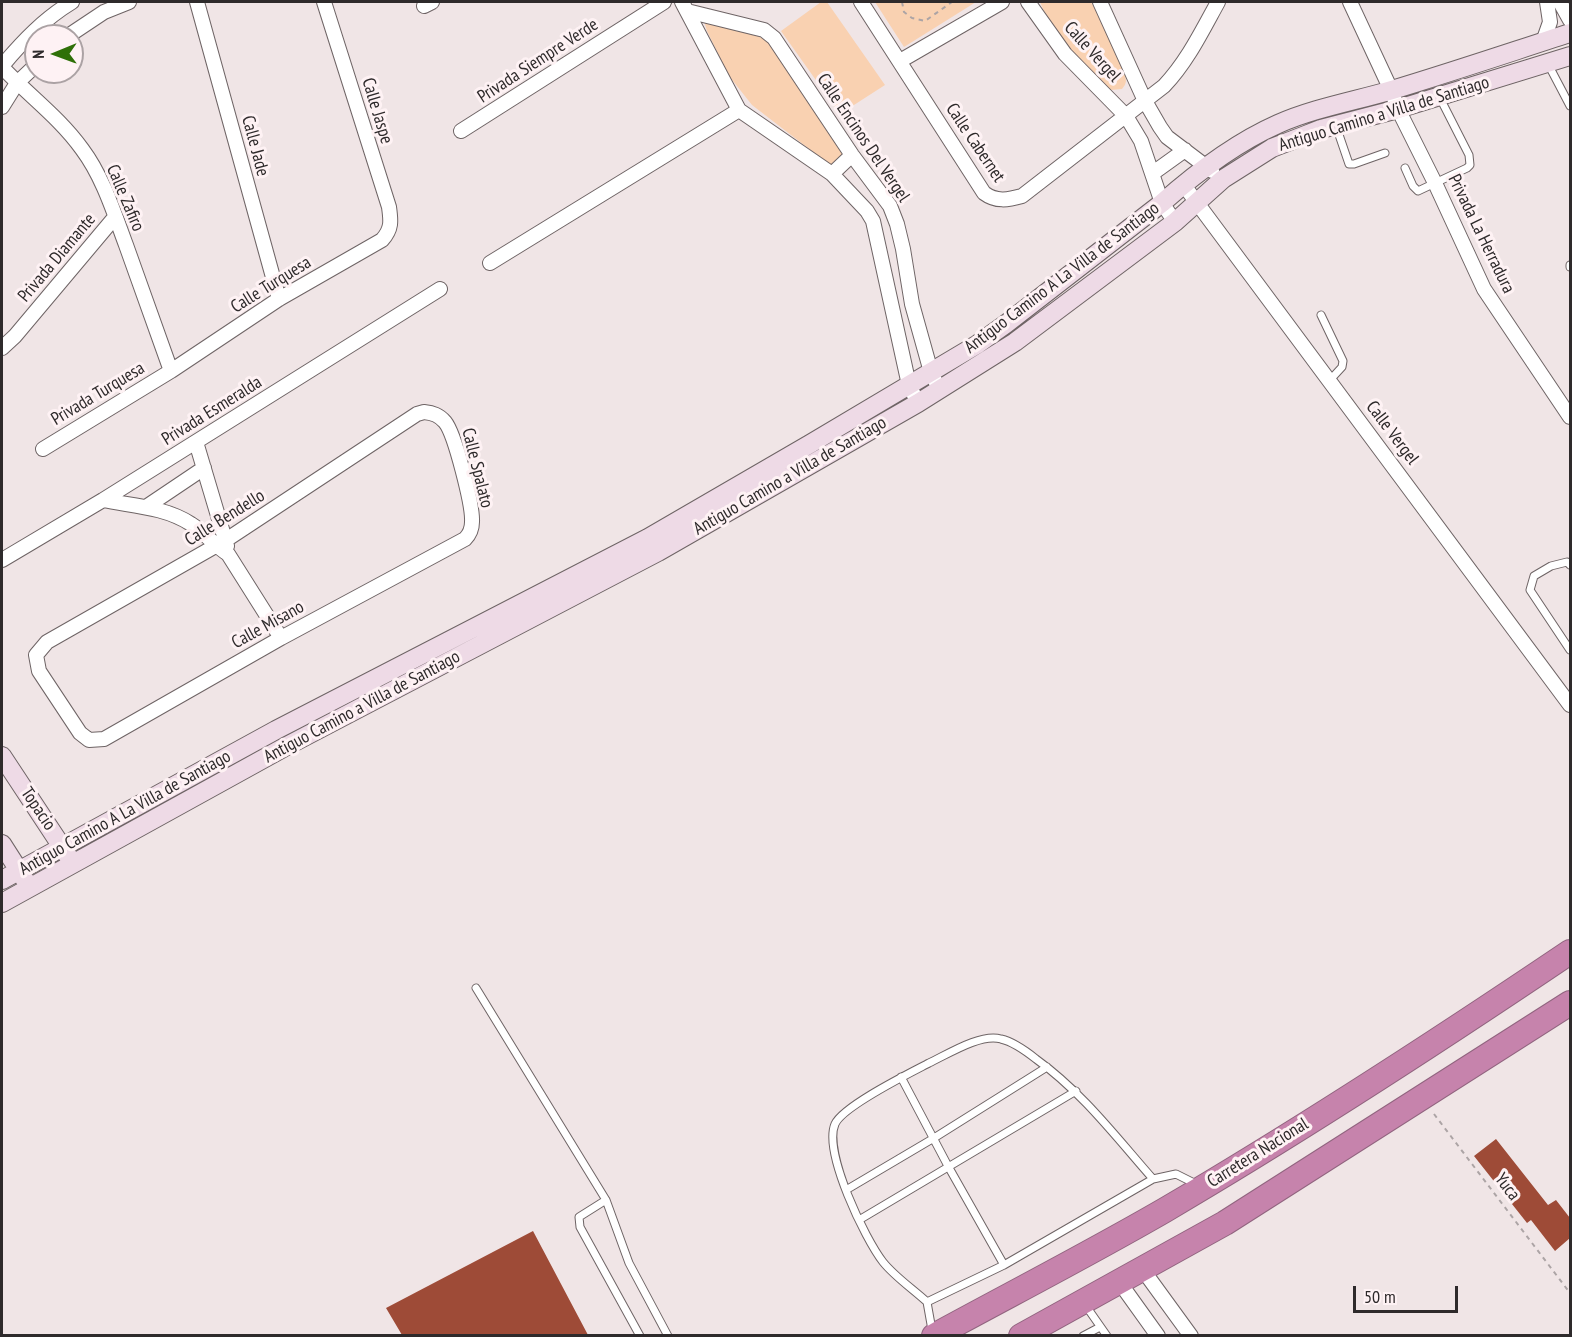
<!DOCTYPE html>
<style>
body{margin:0}
#map{position:relative;width:1572px;height:1337px;overflow:hidden;background:#f0e5e6;font-family:"PT Sans Narrow",sans-serif}
canvas{display:block}
.frame{position:absolute;inset:0;border:3px solid #2e2a2b;pointer-events:none}
.north{position:absolute;left:24px;top:24px;width:60px;height:60px;box-sizing:border-box;background:#fef2f4;border:2px solid #aba2a4;border-radius:50%;rotate:269deg;font-size:16px;font-weight:700;line-height:24px;text-align:center;color:#2e2a2b}
.north::after{content:'';display:block;margin:auto;width:21px;height:27px;background:#2f7008;clip-path:polygon(50% 0,100% 100%,50% 72%,0 100%)}
.scale{position:absolute;left:1353px;top:1286px;width:105px;height:27px;box-sizing:border-box;border:3px solid #2e2a2b;border-top:0;padding-left:8px;font-size:18px;line-height:21px;white-space:nowrap;color:#2e2a2b;-webkit-text-stroke:4px #fef2f4;paint-order:stroke}
</style>
<div id="map">
<canvas width="1572" height="1337"></canvas>
<div class="frame"></div>
<div class="north">N</div>
<div class="scale">50 m</div>
</div>
<script>
const ctx = document.querySelector('canvas').getContext('2d');
ctx.lineJoin = 'round';
function fill(path, color) { ctx.fillStyle = color; ctx.fill(path, 'evenodd'); }
function strokePath(path, color, width, dash) { ctx.strokeStyle = color; ctx.lineWidth = width; ctx.lineCap = dash ? 'butt' : 'round'; ctx.setLineDash(dash || []); ctx.stroke(path); }
function drawText(font, color, halo, rows, align = 'center') {
  ctx.font = font + ' "PT Sans Narrow",sans-serif'; ctx.lineWidth = 6; ctx.setLineDash([]); ctx.textBaseline = 'middle'; ctx.strokeStyle = halo; ctx.fillStyle = color; for (const [text, x, y, turn = 0] of rows) {
    ctx.save(); ctx.translate(x, y); ctx.rotate((+turn || 0) * Math.PI / 180); ctx.textAlign = isNaN(turn) ? turn : align; if (halo) ctx.strokeText(text, 0, 0); ctx.fillText(text, 0, 0); ctx.restore();
  }
}
fill(new Path2D(`
 M821 2H827L885 85 840 114 781 31Z
 M875 2H976L904 47Z
 M1040 2H1091C1100 16 1126 65 1126 81 1125 86 1124 86 1122 89L1110 90C1081 65 1055 38 1040 2Z
 M704 21 747 30 769 42 842 151V156L835 164 830 165 752 105 729 76 707 31Z`), '#f9d1b1');
fill(new Path2D(`
 M1496 1139 1548 1205 1556 1200 1570 1218V1238L1555 1251 1531 1220 1527 1223 1474 1156Z
 M533 1231 588 1335H402L386 1308Z`), '#9e4b37');
const lane = new Path2D(`
 M1548 64 1570 106
 M1336 126 1349 164H1354L1385 153
 M1405 168 1413 186 1418 191 1467 168 1470 165 1469 155 1440 98
 M1570 265V267
 M1321 315 1343 361 1342 367 1330 380
 M1570 565 1567 562 1551 566 1534 576 1530 590 1570 650
 M476 988 606 1200
 M901 1077 948 1166 1004 1265
 M846 1190 934 1138 1047 1067
 M859 1220 1076 1091
 M927 1302C913 1289 895 1277 883 1262 865 1239 823 1152 835 1124 843 1106 910 1073 929 1063 948 1054 981 1033 1001 1039 1014 1042 1026 1051 1036 1059 1082 1092 1116 1137 1153 1179
 M1086 1306 1107 1336
 M932 1330 927 1302 1004 1265 1153 1179 1176 1174 1198 1185
 M640 1336 580 1227 579 1217 606 1200 629 1263 668 1336
 M1083 1336 1100 1327`);
const street = new Path2D(`
 M197 2 279 299
 M682 2 739 110 832 174 867 211 873 221 909 385 918 403
 M861 2 984 193C996 202 1008 200 1022 196L1164 86C1187 62 1202 31 1218 2
 M1028 2 1065 54 1126 116 1141 141 1162 203 1175 222
 M1100 2 1145 101 1160 127 1167 137 1212 171
 M1350 2 1391 90 1398 109 1435 183 1484 289 1570 417
 M1560 2 1570 20
 M424 6 432 2
 M687 11 764 30 774 38 852 155 890 206 897 224 903 249 912 304 931 372 939 389
 M68 36 104 12 129 2
 M1543 42 1550 22 1547 2
 M900 61 1002 2
 M2 66C23 41 44 19 72 2
 M2 67C28 95 59 117 82 149 103 177 114 213 126 245 141 287 156 329 171 371
 M2 107 17 83 36 65
 M461 131 664 2
 M1153 173 1185 150
 M832 174 852 155
 M1183 184 1570 705
 M490 263 739 110
 M2 348 15 336 115 217
 M424 412C433 413 439 415 445 422 455 434 473 506 472 522 472 529 470 534 465 539L281 638 104 739 89 740 80 733 39 671 36 655 47 642 226 540 417 414Z
 M196 442 227 546
 M43 449 171 371 279 299 382 240C392 229 391 221 389 207L324 2
 M103 500C133 506 165 507 191 524 204 532 214 545 228 554L281 638
 M146 507 204 468
 M2 560 103 500 440 289
 M1143 1270 1191 1336
 M1120 1283 1158 1336`);
const secondary = new Path2D(`
 M2 756 68 856
 M2 844 25 880
 M2 880 276 730 648 538 810 444 978 344 1006 324 1162 203C1197 172 1235 143 1278 124 1314 108 1355 101 1392 90 1452 72 1511 52 1570 33
 M2 903 283 748 658 552 918 403 1015 342 1175 222 1223 179 1272 148 1321 129 1398 109 1570 56`);
const highway = new Path2D(`
 M934 1336C1011 1294 1089 1254 1165 1210 1303 1129 1438 1041 1570 952
 M1021 1336 1225 1223 1570 1003`);
strokePath(lane, '#6e6465', 9);
strokePath(street, '#6e6465', 16);
strokePath(secondary, '#6e6465', 20);
strokePath(highway, '#91647f', 26);
strokePath(new Path2D(`
 M902 2 904 12 912 18 925 21 952 2
 M1434 1114 1570 1293`), '#aca4a5', 2, [4.5, 4.5]);
strokePath(lane, '#fff', 7);
strokePath(street, '#fff', 14);
strokePath(secondary, '#eedae6', 18);
strokePath(highway, '#c683ac', 24);
drawText('18px', '#2e2a2b', '#fef2f4', [
 ["Calle Vergel",1092,52,48],
 ["Privada Siempre Verde",538,61,-33],
 ["Calle Jaspe",377,111,73],
 ["Antiguo Camino a Villa de Santiago",1384,114,-17],
 ["Calle Encinos Del Vergel",863,138,56],
 ["Calle Cabernet",975,143,56],
 ["Calle Jade",255,146,75],
 ["Calle Zafiro",125,198,67],
 ["Privada La Herradura",1481,234,64],
 ["Privada Diamante",57,258,-50],
 ["Antiguo Camino A La Villa de Santiago",1062,278,-37],
 ["Calle Turquesa",271,285,-32],
 ["Privada Turquesa",98,394,-31],
 ["Privada Esmeralda",212,411,-32],
 ["Calle Vergel",1392,433,53],
 ["Calle Spalato",477,468,76],
 ["Antiguo Camino a Villa de Santiago",790,476,-30],
 ["Calle Bendello",225,518,-32],
 ["Calle Misano",268,625,-29],
 ["Antiguo Camino a Villa de Santiago",362,707,-28],
 ["Topacio",38,809,56],
 ["Antiguo Camino A La Villa de Santiago",125,813,-29],
 ["Carretera Nacional",1258,1153,-32],
 ["Yuca",1507,1187,53]
]);
</script>
